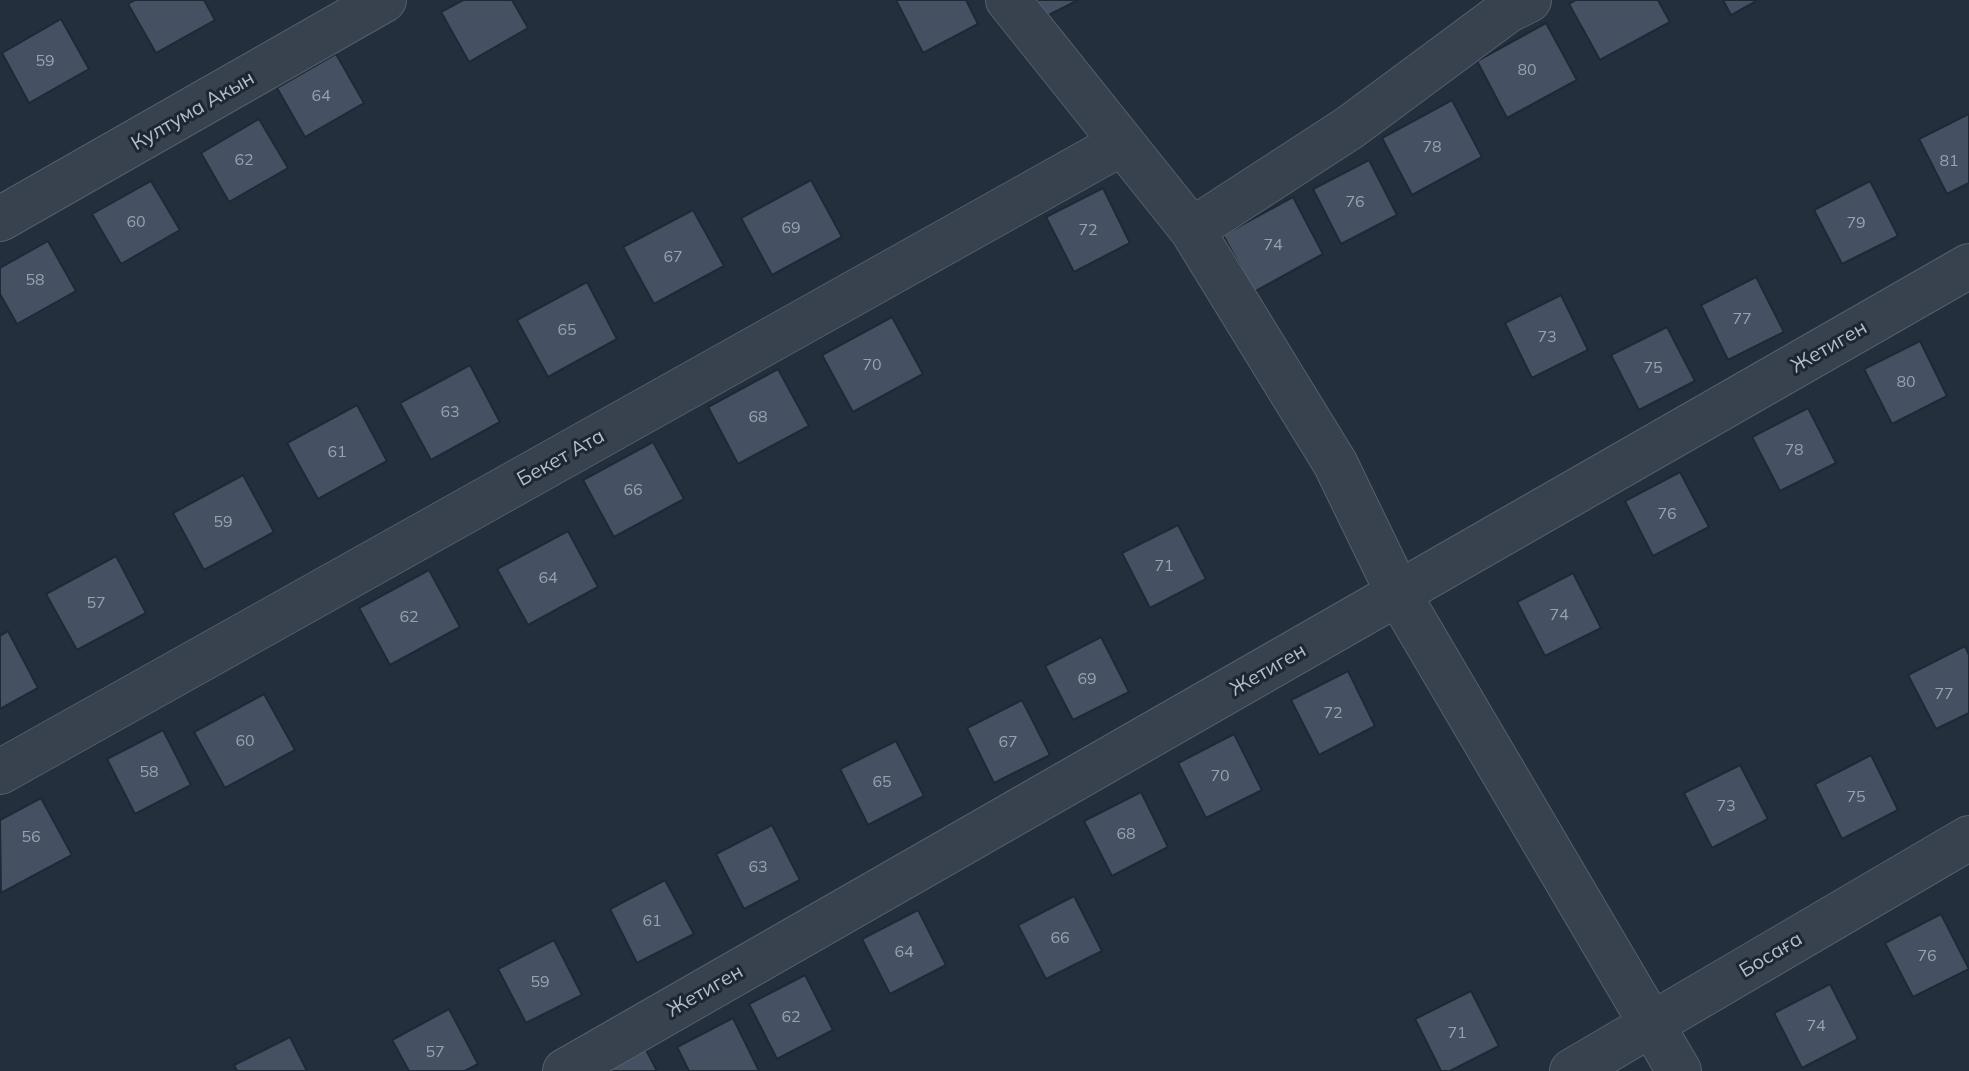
<!DOCTYPE html>
<meta charset="utf-8">
<style>
body{margin:0}
canvas{display:block;background:#242f3e}
</style>
<canvas width="1969" height="1071"></canvas>
<script>
const ctx = document.querySelector('canvas').getContext('2d');
ctx.lineJoin = 'round';
function fill(path, color) { ctx.fillStyle = color; ctx.fill(path, 'evenodd'); }
function strokePath(path, color, width, dash) { ctx.strokeStyle = color; ctx.lineWidth = width; ctx.lineCap = dash ? 'butt' : 'round'; ctx.setLineDash(dash || []); ctx.stroke(path); }
function drawText(font, color, halo, rows, align = 'center') {
  ctx.font = font + ' Mulish,sans-serif'; ctx.lineWidth = 6; ctx.setLineDash([]); ctx.textBaseline = 'middle'; ctx.strokeStyle = halo; ctx.fillStyle = color; for (const [text, x, y, turn = 0] of rows) {
    ctx.save(); ctx.translate(x, y); ctx.rotate((+turn || 0) * Math.PI / 180); ctx.textAlign = isNaN(turn) ? turn : align; if (halo) ctx.strokeText(text, 0, 0); ctx.fillText(text, 0, 0); ctx.restore();
  }
}
const building = new Path2D(`
 M135 0H204L215 20 156 53 128 4Z
 M463 0H512L528 28 469 62 441 12Z
 M896 0H966L978 24 923 53Z
 M1037 0H1078L1045 17Z
 M1576 0H1658L1670 22 1600 60 1569 4Z
 M1723 0H1758L1731 15Z
 M61 19 89 69 29 103 2 53Z
 M1546 23 1577 80 1507 118 1477 61Z
 M336 54 364 103 305 137 277 88Z
 M1452 100 1482 157 1412 195 1382 138Z
 M1969 114V183L1947 194 1919 139Z
 M259 119 288 168 229 202 201 153Z
 M1369 160 1397 215 1341 244 1313 189Z
 M811 180 842 237 772 275 741 218Z
 M151 181 180 230 121 264 92 214Z
 M1870 181 1898 236 1842 264 1814 210Z
 M1103 188 1130 243 1074 272 1046 217Z
 M1293 197 1323 254 1254 292 1223 235Z
 M693 210 724 266 654 304 623 247Z
 M48 241 76 291 17 324 0 294V268Z
 M1756 277 1784 332 1728 360 1701 305Z
 M587 282 617 339 548 377 517 320Z
 M1561 295 1588 350 1532 378 1505 323Z
 M892 317 923 374 853 412 822 355Z
 M1667 327 1695 381 1639 410 1611 355Z
 M1920 341 1947 396 1892 424 1864 369Z
 M470 365 500 422 431 460 400 403Z
 M778 369 809 426 738 464 708 407Z
 M357 405 387 461 318 499 287 443Z
 M1808 408 1836 463 1780 491 1752 437Z
 M653 442 684 499 614 537 583 480Z
 M1680 472 1709 527 1653 556 1625 501Z
 M243 475 274 532 204 570 173 513Z
 M1178 525 1206 579 1150 608 1122 553Z
 M568 531 598 587 528 625 497 569Z
 M116 556 146 613 77 650 46 594Z
 M429 570 460 627 390 665 359 608Z
 M1573 573 1601 628 1545 656 1517 602Z
 M8 631 38 688 0 709V636Z
 M1101 637 1129 692 1073 720 1045 666Z
 M1965 646 1969 655V713L1936 729 1908 675Z
 M1348 671 1375 726 1319 755 1291 700Z
 M264 694 295 750 225 788 194 732Z
 M1022 700 1050 755 994 783 967 728Z
 M163 730 191 785 135 814 107 759Z
 M1234 734 1262 790 1206 818 1178 763Z
 M896 741 924 796 868 825 840 769Z
 M1871 755 1898 810 1842 839 1815 784Z
 M1740 765 1768 819 1712 848 1684 793Z
 M1141 792 1168 847 1112 876 1084 821Z
 M41 798 72 855 1 893 0 820Z
 M772 825 800 880 744 909 716 854Z
 M665 880 694 934 637 963 610 909Z
 M1074 896 1102 951 1046 979 1018 925Z
 M918 910 946 965 890 994 862 939Z
 M1941 914 1969 969 1913 997 1885 943Z
 M554 940 582 995 526 1023 498 969Z
 M805 975 833 1030 777 1059 749 1004Z
 M1830 984 1858 1039 1802 1068 1774 1013Z
 M1471 991 1499 1046 1450 1071H1441L1415 1019Z
 M449 1009 478 1064 465 1071H409L392 1040Z
 M733 1018 759 1071H689L677 1047Z
 M290 1037 307 1071H237L234 1065Z
 M645 1048 657 1071H601Z`);
fill(building, '#455162');
strokePath(building, '#1f2835', 2);
const minor = new Path2D(`
 M1008 0 1192 230 1335 463 1399 595 1679 1071
 M0 219 384 0
 M1192 230 1349 128 1507 11 1529 0
 M0 772 1122 143
 M565 1071 1969 266
 M1572 1071 1969 838`);
strokePath(minor, '#565f6c', 46);
strokePath(minor, '#38414e', 44);
drawText('16px', '#98a1af', null, [
 ["59",45,61],
 ["80",1527,70],
 ["64",321,96],
 ["78",1432,147],
 ["62",244,160],
 ["81",1949,161],
 ["76",1355,202],
 ["60",136,222],
 ["79",1856,223],
 ["69",791,228],
 ["72",1088,230],
 ["74",1273,245],
 ["67",673,257],
 ["58",35,280],
 ["77",1742,319],
 ["65",567,330],
 ["73",1547,337],
 ["70",872,365],
 ["75",1653,368],
 ["80",1906,382],
 ["63",450,412],
 ["68",758,417],
 ["78",1794,450],
 ["61",337,452],
 ["66",633,490],
 ["76",1667,514],
 ["59",223,522],
 ["71",1164,566],
 ["64",548,578],
 ["57",96,603],
 ["74",1559,615],
 ["62",409,617],
 ["69",1087,679],
 ["77",1944,694],
 ["72",1333,713],
 ["60",245,741],
 ["67",1008,742],
 ["58",149,772],
 ["70",1220,776],
 ["65",882,782],
 ["75",1856,797],
 ["73",1726,806],
 ["68",1126,834],
 ["56",31,837],
 ["63",758,867],
 ["61",652,921],
 ["66",1060,938],
 ["64",904,952],
 ["76",1927,956],
 ["59",540,982],
 ["62",791,1017],
 ["74",1816,1026],
 ["71",1457,1033],
 ["57",435,1052]
]);
drawText('20px', '#b4bcc9', '#1d2633', [
 ["Култума Акын",193,111,-30],
 ["Жетиген",1829,347,-30],
 ["Бекет Ата",561,458,-29],
 ["Жетиген",1268,670,-30],
 ["Босаға",1771,955,-31],
 ["Жетиген",705,991,-30]
]);
</script>
